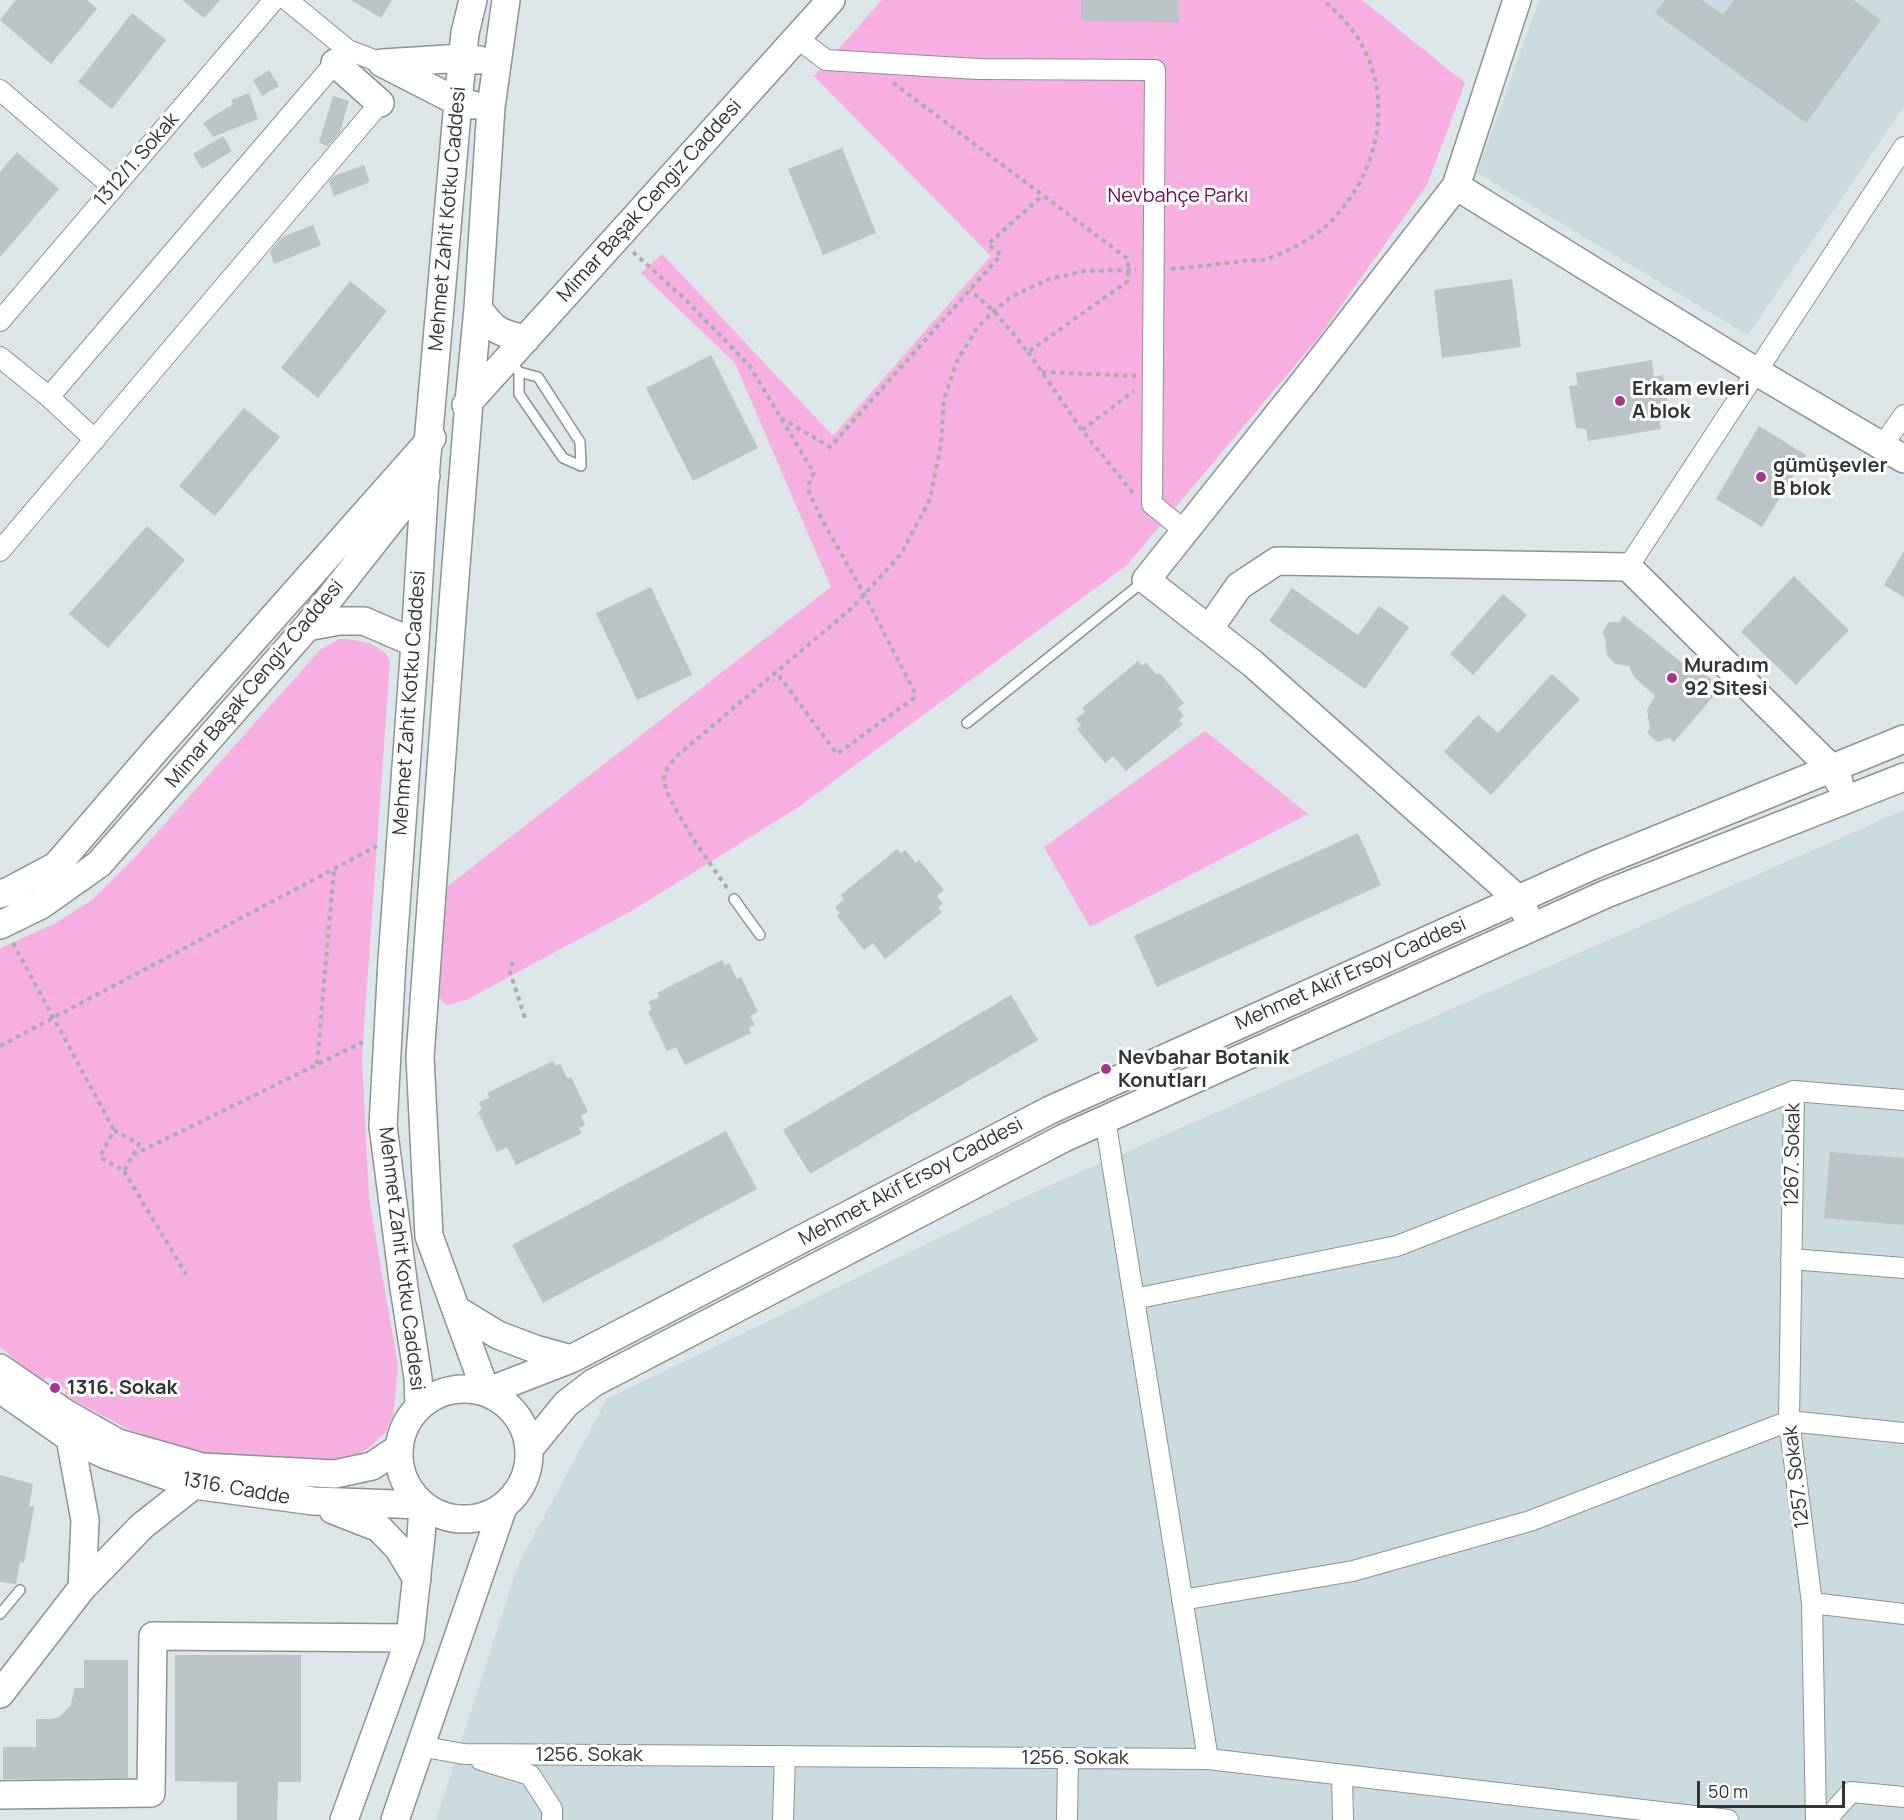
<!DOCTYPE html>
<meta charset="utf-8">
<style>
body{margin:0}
#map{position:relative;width:1904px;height:1820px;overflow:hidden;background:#dce5e7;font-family:Manrope,sans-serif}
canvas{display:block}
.scale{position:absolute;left:1697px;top:1781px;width:148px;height:27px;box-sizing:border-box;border:3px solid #313535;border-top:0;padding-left:8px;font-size:18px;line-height:21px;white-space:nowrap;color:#313535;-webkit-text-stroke:4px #fff;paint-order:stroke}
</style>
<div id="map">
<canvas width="1904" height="1820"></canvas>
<div class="scale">50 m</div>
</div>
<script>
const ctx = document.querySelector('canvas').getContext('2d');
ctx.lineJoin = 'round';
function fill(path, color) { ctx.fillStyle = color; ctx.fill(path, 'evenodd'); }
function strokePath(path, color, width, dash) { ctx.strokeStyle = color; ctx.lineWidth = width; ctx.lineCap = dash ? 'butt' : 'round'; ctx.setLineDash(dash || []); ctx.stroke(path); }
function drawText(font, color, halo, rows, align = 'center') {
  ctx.font = font + ' Manrope,sans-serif'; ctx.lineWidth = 6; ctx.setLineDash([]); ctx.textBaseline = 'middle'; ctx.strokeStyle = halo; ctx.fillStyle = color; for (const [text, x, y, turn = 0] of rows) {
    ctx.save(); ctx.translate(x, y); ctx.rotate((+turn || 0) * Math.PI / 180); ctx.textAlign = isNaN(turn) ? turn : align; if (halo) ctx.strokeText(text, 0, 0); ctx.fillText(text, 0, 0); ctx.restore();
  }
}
fill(new Path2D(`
 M1539 0H1904V107L1748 335 1477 173Z
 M1904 810V1820H436L518 1565 607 1399 1026 1196Z`), '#c9dbdf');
fill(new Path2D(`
 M882 0H1362L1465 83 1427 185 1318 338 1127 565 797 808 633 910 466 1000 447 1005 441 1000 438 993 444 889 831 587 735 363 641 273 662 254 833 436 991 256 814 76Z
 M339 639C356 639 383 643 390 661L362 1057 369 1198 398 1366 393 1416 385 1433 370 1447 357 1455 334 1459 273 1460 217 1458 132 1431 64 1395 67 1390 47 1376 42 1381 0 1347V948L54 924 92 900 137 855 320 650Z
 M1205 731 1308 814 1090 927 1044 847Z`), '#f7afe1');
fill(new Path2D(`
 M16 0H87L97 9 51 64 0 20Z
 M182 0H220L204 18Z
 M351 0H392L381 18Z
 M1081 0H1179V22L1081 21Z
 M1665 0H1702L1723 15 1734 0H1853L1881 20 1806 123 1655 13Z
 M132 13 166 40 112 109 78 82Z
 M269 70 279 86 262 96 253 80Z
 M249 93 258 119 213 137 203 123 233 104 231 100Z
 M333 96 349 101 340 132 328 146 319 143Z
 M223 136 232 151 202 169 193 154Z
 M842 148 876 233 823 255 788 169Z
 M17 152 59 189 0 257V172Z
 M364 165 370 182 334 196 329 182 334 176Z
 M313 225 321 245 274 264 270 252 282 237Z
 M1512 279 1521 347 1442 358 1434 290Z
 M350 281 387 311 318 398 281 368Z
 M711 355 758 448 693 481 646 388Z
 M1652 360 1654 377 1663 375 1670 416 1659 418 1661 429 1588 441 1586 429 1576 428 1569 386 1578 385 1576 373Z
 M244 408 280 437 215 516 179 486Z
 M1759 426 1806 455 1762 527 1716 499Z
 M147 526 185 560 108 648 69 614Z
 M1904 551V597L1884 585Z
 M1794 576 1849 630 1796 685 1741 632Z
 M651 587 692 675 637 700 596 613Z
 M1292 588 1358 635 1379 606 1409 627 1365 689 1269 621Z
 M1503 594 1527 615 1473 675 1450 654Z
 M1623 615 1696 674 1698 671 1711 679V689L1717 692 1674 742 1669 738 1658 742 1647 733 1650 729 1647 710 1655 696 1634 677 1629 666 1615 664 1607 655 1605 638 1602 633 1609 622H1620Z
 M1138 661 1142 666 1146 662 1157 675 1160 673 1184 703 1178 708 1184 716 1179 720 1183 724 1126 771 1113 756 1105 763 1077 729 1081 726 1076 719 1085 712 1082 708Z
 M1552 674 1580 699 1491 795 1444 752 1478 715 1498 733Z
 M1358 833 1381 885 1157 987 1134 936Z
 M897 849 901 853 905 850 916 863 919 860 944 890 937 896 943 904 938 908 942 912 885 959 873 943 864 950 837 916 840 913 835 907 844 899 841 895Z
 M722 960 725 966 729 963 737 979 741 977 758 1012 750 1016 755 1025 749 1028 751 1033 685 1065 676 1047 667 1051 648 1012 652 1010 648 1002 659 997 657 993Z
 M1011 995 1038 1040 810 1174 783 1130Z
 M553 1061 555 1066 560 1064 568 1079 571 1077 588 1112 581 1116 585 1125 579 1128 582 1133 516 1165 507 1147 497 1152 478 1112 482 1110 479 1102 490 1098 487 1093Z
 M726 1131 757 1189 543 1303 512 1245Z
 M1830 1152 1904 1158V1225L1824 1218Z
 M0 1475 33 1484 29 1506 34 1507 24 1563 20 1562 16 1584 0 1582Z
 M175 1655H301V1782H278L277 1820H237V1782L175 1781Z
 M84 1660H128V1778L3 1779V1747H36V1719H53L60 1716 70 1706 75 1688H84Z`), '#bac3c5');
const lane = new Path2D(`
 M509 361 519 372 538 377 580 442 581 466 563 458 519 394V372
 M967 723 1144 581
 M734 899 760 935
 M0 1614 20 1590`);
const street = new Path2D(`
 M287 0 348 50 382 63
 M797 38 826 60 978 69 1155 70 1152 504 1185 531
 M0 90 114 188
 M0 321 274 0
 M0 357 49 397 95 440
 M49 397 335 63
 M1882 446 1904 415
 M0 551 380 103
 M1628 567 1904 147
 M1904 1100 1794 1091 1789 1421 1812 1603 1904 1614
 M1105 1119 1208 1759
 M1791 1259 1904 1268
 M1134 1299 1397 1246 1794 1091
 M1182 1600 1353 1571 1530 1521 1789 1421 1904 1433
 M1812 1603 1816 1820
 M419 1746 464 1754 1208 1759 1728 1820
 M481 1760 530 1775 552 1809V1820
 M1342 1775 1343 1820
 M783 1820 785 1756
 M1067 1820 1068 1759
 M1826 1820 1851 1792 1904 1797`);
const secondary = new Path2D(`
 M1517 0 1456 186 1304 382 1146 580 1252 663 1518 899 1525 912
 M335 63 380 103
 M382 63 458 102 473 105
 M383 63 463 58 479 60
 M1456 186 1757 372 1904 459
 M478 308C494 331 499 333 526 339
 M466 405 831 0
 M307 627 339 621H364L415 643
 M1209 629 1239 586 1277 561 1628 567 1832 769 1839 782
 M0 894 9 891 56 866 154 752 432 438
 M0 925 41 905 99 864 307 627 426 476
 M457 1310 498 1335 535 1349 571 1359
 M0 1368 65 1413 118 1443 202 1467 335 1474 372 1466 399 1448
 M399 1454a65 65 0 1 1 130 0a65 65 0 1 1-130 0Z
 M0 1389 70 1438 106 1455 194 1485 313 1501 423 1505 421 1537 410 1638 344 1820
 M486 1392 571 1359 1050 1110 1594 865 1904 739
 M486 1392 429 1236 420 1057 452 616 469 402 478 308 491 107 506 0
 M419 1407 418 1378 404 1288 383 1126 392 960 415 643 425 477 458 102 465 33 473 0
 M70 1438 85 1520 82 1588
 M530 1448 566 1404 593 1383 1064 1138 1606 894 1904 777
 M333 1510 379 1528 399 1549 417 1579
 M0 1694 82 1588 142 1526 194 1485
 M0 1795 151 1793 153 1636 410 1638
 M395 1820 503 1507`);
strokePath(lane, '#8b9395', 12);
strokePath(street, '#8b9395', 22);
strokePath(secondary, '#8b9395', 30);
strokePath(new Path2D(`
 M893 83 1128 259V281L1028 352 994 311 970 290
 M633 252 686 300 749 365 814 473 810 479 808 489 820 516 864 594 914 691V698L837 754 777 673
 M1171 269C1195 267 1219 264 1243 261 1252 260 1262 261 1270 258 1289 251 1311 239 1326 226 1393 163 1400 58 1322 0
 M1028 352 1082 430 1133 493
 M1042 372 1136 376
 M781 418 830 447 1001 255 988 244 1043 195
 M1082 430 1134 391
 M727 888C714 869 663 798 664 779 664 770 673 761 678 755L853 607 901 554 930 499 941 445 944 399 957 361 977 328 994 311 1011 297 1049 279 1085 271 1136 270
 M13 943 114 1130
 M513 962 510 972 525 1018
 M0 1046 377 846
 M317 1064 334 869
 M114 1130 139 1144 124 1171 100 1157Z
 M133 1155 363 1042
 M124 1171 186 1274`), '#a6aeaf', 4, [4.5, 4.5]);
strokePath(lane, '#fff', 9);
strokePath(street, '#fff', 20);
strokePath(secondary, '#fff', 27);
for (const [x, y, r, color] of [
 [1620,401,6,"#a8348d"],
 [1761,477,6,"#a8348d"],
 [1672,678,6,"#a8348d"],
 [1106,1069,6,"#a8348d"],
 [55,1388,6,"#a8348d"]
]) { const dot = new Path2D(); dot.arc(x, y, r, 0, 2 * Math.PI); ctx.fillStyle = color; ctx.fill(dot); strokePath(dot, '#fff', 2); }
drawText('20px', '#313535', '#fff', [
 ["1312/1. Sokak",137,160,-49],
 ["Mimar Başak Cengiz Caddesi",650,201,-48],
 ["Mehmet Zahit Kotku Caddesi",448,219,-85],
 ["Mimar Başak Cengiz Caddesi",255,684,-50],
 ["Mehmet Zahit Kotku Caddesi",410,703,-86],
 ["Mehmet Akif Ersoy Caddesi",1351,974,-24],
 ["1267. Sokak",1793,1155,-89],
 ["Mehmet Akif Ersoy Caddesi",911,1182,-28],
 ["Mehmet Zahit Kotku Caddesi",401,1259,83],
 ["1257. Sokak",1797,1477,-97],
 ["1316. Cadde",236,1489,10],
 ["1256. Sokak",589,1755],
 ["1256. Sokak",1075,1758]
]);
drawText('20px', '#671355', '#fff', [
 ["Nevbahçe Parkı",1178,196]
]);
drawText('bold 20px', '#313535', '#fff', [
 ["Erkam evleri",1632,389],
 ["A blok",1632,412],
 ["gümüşevler",1773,466],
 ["B blok",1773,489],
 ["Muradım",1684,666],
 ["92 Sitesi",1684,689],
 ["Nevbahar Botanik",1118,1058],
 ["Konutları",1118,1081],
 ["1316. Sokak",67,1388]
], 'left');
</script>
